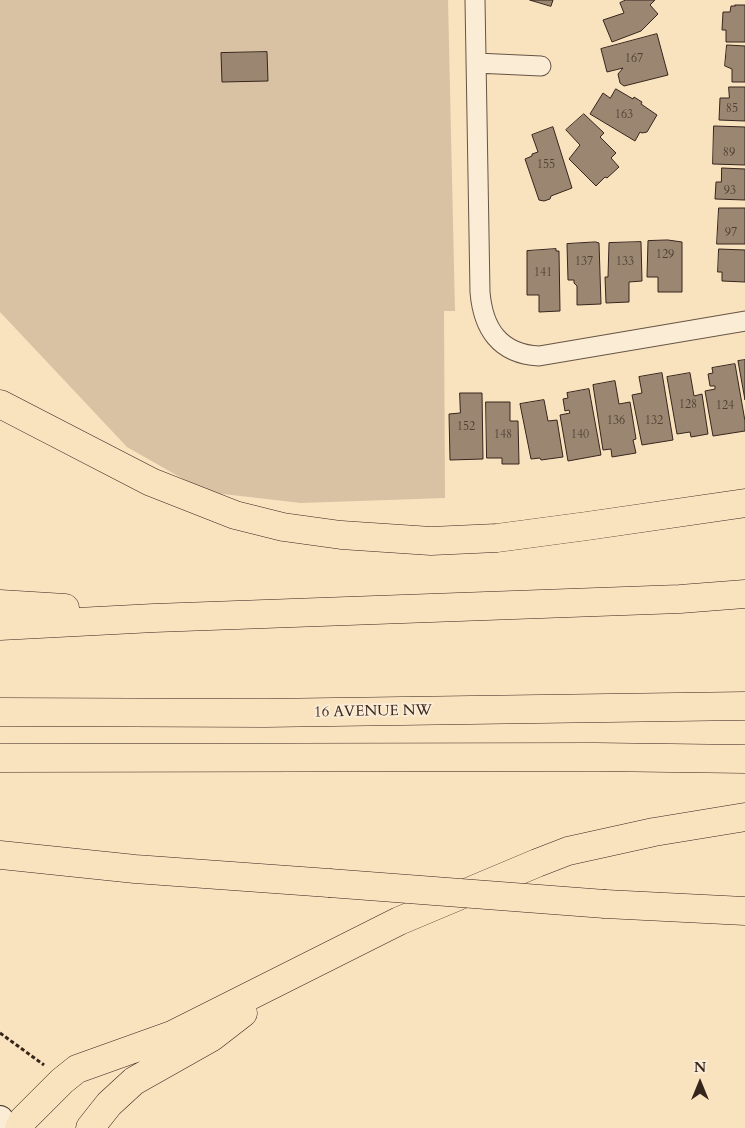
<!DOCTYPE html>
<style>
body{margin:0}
#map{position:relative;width:745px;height:1128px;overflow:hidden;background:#f9e2be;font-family:Cardo,serif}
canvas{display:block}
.north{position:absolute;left:675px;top:1058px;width:50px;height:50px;-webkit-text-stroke:4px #fbecd5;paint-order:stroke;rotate:0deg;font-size:14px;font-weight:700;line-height:20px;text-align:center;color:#36251d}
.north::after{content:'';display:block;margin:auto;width:18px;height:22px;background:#36251d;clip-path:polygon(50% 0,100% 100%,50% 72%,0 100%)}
</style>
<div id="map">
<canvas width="745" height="1128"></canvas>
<div class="north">N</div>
</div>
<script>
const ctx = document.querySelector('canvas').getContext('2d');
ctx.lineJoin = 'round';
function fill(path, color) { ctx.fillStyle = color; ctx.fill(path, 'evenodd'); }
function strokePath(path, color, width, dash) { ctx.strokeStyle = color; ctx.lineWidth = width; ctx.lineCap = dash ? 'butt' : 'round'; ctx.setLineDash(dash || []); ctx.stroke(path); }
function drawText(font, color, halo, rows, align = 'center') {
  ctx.font = font + ' Cardo,serif'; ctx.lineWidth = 4; ctx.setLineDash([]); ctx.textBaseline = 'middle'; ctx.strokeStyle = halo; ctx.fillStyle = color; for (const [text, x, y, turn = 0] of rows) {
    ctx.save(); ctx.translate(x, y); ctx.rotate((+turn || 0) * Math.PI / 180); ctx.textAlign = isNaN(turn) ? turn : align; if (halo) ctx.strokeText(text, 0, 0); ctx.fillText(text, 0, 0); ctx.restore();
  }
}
fill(new Path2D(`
 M0 0H448L455 311H444L445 498 301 503 206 492 127 447 0 312Z`), '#d8c2a3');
const building = new Path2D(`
 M530 0H553L551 6Z
 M626 0H655L650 5 658 14 641 31 612 42 603 20 624 13 620 3Z
 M735 5H745V42H726V30H722L723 12H730L731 6H735Z
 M657 34 668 75 624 86 620 83 618 74 623 68 607 72 601 49Z
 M727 45 745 46V82H732V69L725 66Z
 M267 52 268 81 222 82 221 53Z
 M729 87H745V121L719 120 720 98H729Z
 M616 89 633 99 634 97 642 102 641 104 657 115 647 132 642 133 640 132 635 141 590 114 603 93 610 98Z
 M584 114 604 133 600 137 616 153 611 158 619 167 607 178 605 177 596 186 569 159 580 145 566 130Z
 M714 126 745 127V165L713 164Z
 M553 127 572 188 551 196 550 199 544 201 539 200 525 159 532 156V154L538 152 532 135Z
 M722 168 745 169V200L715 199 716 182H721Z
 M719 208H745V244H717Z
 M668 240 682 242V292H658V277H647L648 241Z
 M596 242 599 243 601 304 577 305V286L574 283V280H568L567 244Z
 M641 242 642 281 629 282V302L606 303 605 277H608L609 243Z
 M556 249V251H559L560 311 539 312V295H527V251Z
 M719 249 745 250V282L722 281V272H718Z
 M745 360V400L738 361Z
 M735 364 745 421V431L713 436 705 391 715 389V386H710L708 374 713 373 712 368Z
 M662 373 673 440 642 445 632 395 642 393 639 377Z
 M690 373 694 396 702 394 708 434 691 437 690 432 677 434 667 377Z
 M615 381 619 404 630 402 636 439 633 440 636 453 612 457 611 449 603 450 593 385Z
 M589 389 601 455 568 461 560 415 570 413 569 410 565 411 563 399 568 398 567 393Z
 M460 393H482L483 459 450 460 449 414 460 413Z
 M544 400 548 421 557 420 563 457 541 460 540 458 531 459 520 404Z
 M486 402H510V421H518L519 464H502V458H487Z`);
fill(building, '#9b8771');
strokePath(building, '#36251d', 1);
const street = new Path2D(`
 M475 0 480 292C483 328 499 354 539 356L745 321
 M476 63 541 66`);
const secondary = new Path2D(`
 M0 1119 2 1128`);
const highway = new Path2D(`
 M0 404 151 482 235 515 283 527 341 535 431 541 497 538 587 526 745 503
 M0 604 65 608
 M0 626 154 618 680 599 745 594
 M0 712 265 713 745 706
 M0 758 596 757 745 759
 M0 855 135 869 329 883
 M605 904 745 911
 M19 1128 23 1120 62 1081 77 1069 172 1035 399 921 537 863 568 851 654 832 745 817
 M90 1128 109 1104 134 1081 212 1037 243 1013`);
strokePath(street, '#675445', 21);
strokePath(secondary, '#36251d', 28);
strokePath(highway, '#36251d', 29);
strokePath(new Path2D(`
 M0 1033 44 1065`), '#36251d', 3, [4, 2.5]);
strokePath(street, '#fbecd5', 19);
strokePath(secondary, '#fbecd5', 26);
strokePath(highway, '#f9e2be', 28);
const highwayBridge = new Path2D(`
 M329 883 605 904`);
strokePath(highwayBridge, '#36251d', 29, []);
strokePath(highwayBridge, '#f9e2be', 28);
drawText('12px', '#4f3e32', null, [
 ["167",634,59],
 ["85",732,109],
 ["163",624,115],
 ["89",729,153],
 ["155",546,165],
 ["93",730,191],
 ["97",731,233],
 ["129",665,255],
 ["137",584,262],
 ["133",625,262],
 ["141",543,273],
 ["128",688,405],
 ["124",725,406],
 ["136",616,421],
 ["132",654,421],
 ["152",466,427],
 ["148",503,435],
 ["140",580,435]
]);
drawText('15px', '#36251d', '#fbecd5', [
 ["16 AVENUE NW",373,712,-1]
]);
</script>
